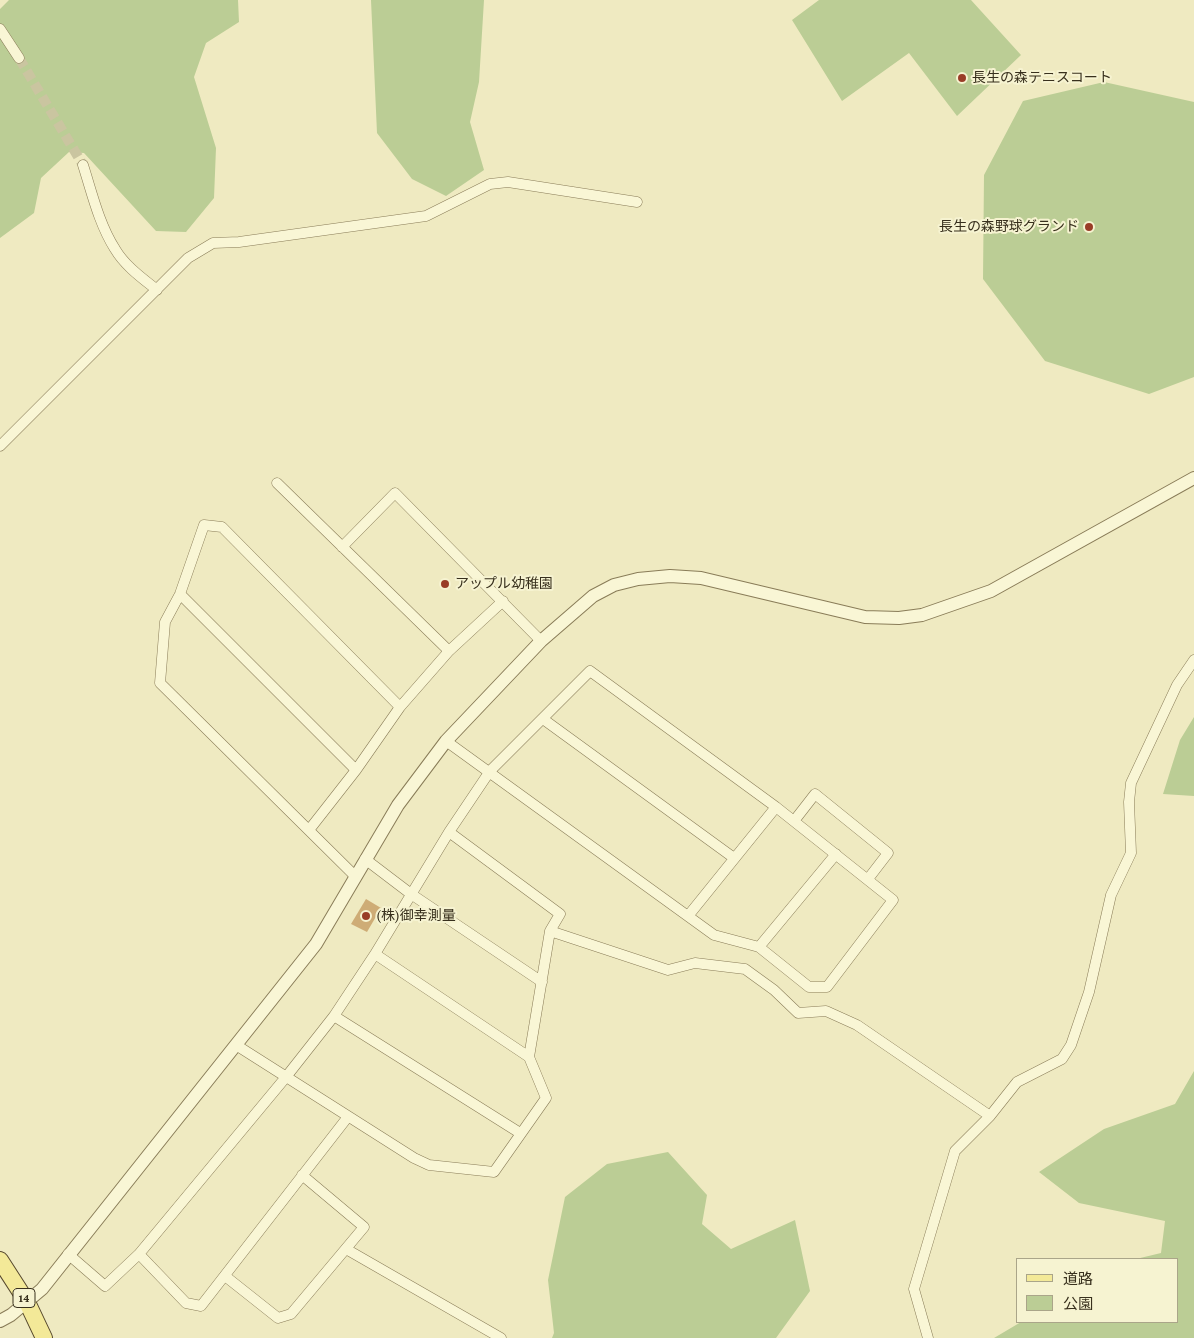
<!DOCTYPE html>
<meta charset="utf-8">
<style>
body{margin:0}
#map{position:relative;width:1194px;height:1338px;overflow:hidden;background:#efeac1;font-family:"Crimson Pro","Noto Sans JP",serif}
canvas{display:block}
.legend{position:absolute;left:1016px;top:1258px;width:162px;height:65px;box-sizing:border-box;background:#f6f3d1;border:1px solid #aaa589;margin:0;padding:6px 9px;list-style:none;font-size:15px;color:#38301d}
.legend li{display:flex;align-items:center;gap:10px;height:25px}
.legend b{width:25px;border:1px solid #aaa589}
</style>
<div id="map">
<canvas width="1194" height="1338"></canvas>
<ul class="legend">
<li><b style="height:6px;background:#f3e998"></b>道路</li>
<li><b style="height:14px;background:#bbcd95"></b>公園</li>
</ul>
</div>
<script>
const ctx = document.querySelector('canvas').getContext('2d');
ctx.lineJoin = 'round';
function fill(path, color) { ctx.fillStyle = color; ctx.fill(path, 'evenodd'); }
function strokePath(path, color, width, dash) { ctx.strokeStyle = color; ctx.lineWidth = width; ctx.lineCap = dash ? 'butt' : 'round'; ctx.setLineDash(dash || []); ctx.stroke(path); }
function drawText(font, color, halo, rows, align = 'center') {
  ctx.font = font + ' "Crimson Pro","Noto Sans JP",serif'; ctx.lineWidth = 4; ctx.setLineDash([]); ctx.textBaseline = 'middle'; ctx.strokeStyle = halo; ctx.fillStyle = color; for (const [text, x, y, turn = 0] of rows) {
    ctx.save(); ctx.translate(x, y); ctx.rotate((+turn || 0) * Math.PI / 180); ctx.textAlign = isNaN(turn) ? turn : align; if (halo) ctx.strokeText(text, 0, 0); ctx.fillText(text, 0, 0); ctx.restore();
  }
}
fill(new Path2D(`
 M9 0H238L239 22 206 43 194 77 216 148 214 198 186 232 156 231 84 153 69 152 41 178 34 213 0 238V9Z
 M371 0H484L479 82 470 122 484 170 446 196 412 179 377 133Z
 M819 0H971L1021 55 957 116 909 53 842 101 792 20Z
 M1104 82 1194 102V377L1149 394 1045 361 983 279 984 175 1023 101Z
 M1194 717V796L1163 794 1180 740Z
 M1194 1071V1338H994L1021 1322H1178V1259H1136L1161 1253 1165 1221 1079 1203 1039 1172 1104 1129 1175 1104Z
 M668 1152 707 1195 702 1224 731 1249 795 1220 810 1291 776 1338H552L554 1333 548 1280 565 1197 607 1164Z`), '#bbcd95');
fill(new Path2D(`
 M366 899 381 908 367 932 351 924Z`), '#ceac76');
strokePath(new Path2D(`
 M19 58 83 165`), '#cac5a0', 10, [10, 5]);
const minor = new Path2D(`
 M0 29 19 58
 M83 165C92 193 99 224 115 249 125 266 142 278 157 290
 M0 446 188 258 213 243 239 242 426 216 490 184 508 182 637 202
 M277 483 449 651
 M342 547 395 493 541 641
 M180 594 356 770
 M543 719 734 858
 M794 821 815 794 888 853 868 879
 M309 830 356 770 400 707 449 651 503 601
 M449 832 560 914 550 931 529 1057
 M365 859 411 894 542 982
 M355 876 160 683 165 622 180 594 204 525 222 527 400 707
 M688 916 776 807
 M550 931 668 970 695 963 745 969 774 990 798 1013 826 1011 857 1025 990 1116
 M759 947 836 854
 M334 1016 520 1133
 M236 1045 414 1158 429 1165 494 1172 546 1098 529 1057 375 954
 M346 1249 501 1338
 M68 1254 105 1286 139 1254 286 1077 334 1016 375 954 449 832 490 771 590 671 776 807 893 900 827 987H809L759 947 714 935 446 741
 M139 1254 186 1303 201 1306 347 1118
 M225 1276 278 1318 291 1314 364 1227 302 1175
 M928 1338 914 1289 955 1151 990 1116 1017 1082 1062 1059 1071 1045 1089 992 1111 895 1131 853 1129 802 1131 783 1177 685 1194 660`);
const tertiary = new Path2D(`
 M0 1321 11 1315 42 1289 316 944 398 805 446 741 541 641 593 596 614 585 638 579 670 576 701 578 865 617 899 618 922 615 991 591 1194 478`);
const primary = new Path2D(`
 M0 1260 27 1302 44 1338`);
strokePath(minor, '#897c58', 11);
strokePath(tertiary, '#897c58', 14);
strokePath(primary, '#56482d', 18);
strokePath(minor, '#f9f6d5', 10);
strokePath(tertiary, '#f9f6d5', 12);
strokePath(primary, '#f3e998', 16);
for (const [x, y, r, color] of [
 [962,78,5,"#993d27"],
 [1089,227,5,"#993d27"],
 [445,584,5,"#993d27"],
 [366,916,5,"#993d27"]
]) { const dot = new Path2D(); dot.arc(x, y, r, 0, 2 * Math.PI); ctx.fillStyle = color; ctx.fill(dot); strokePath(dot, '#f6f3d1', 2); }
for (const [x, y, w] of [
 [24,1298,22]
]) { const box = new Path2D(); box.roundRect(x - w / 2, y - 9.5, w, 19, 4); ctx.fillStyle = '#f6f3d1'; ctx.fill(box); strokePath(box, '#38301d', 1); }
drawText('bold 12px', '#38301d', null, [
 ["14",24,1298]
]);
drawText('14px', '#38301d', '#f6f3d1', [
 ["長生の森テニスコート",972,78],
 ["長生の森野球グランド",1079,227,"right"],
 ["アップル幼稚園",455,584],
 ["(株)御幸測量",376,916]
], 'left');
</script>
